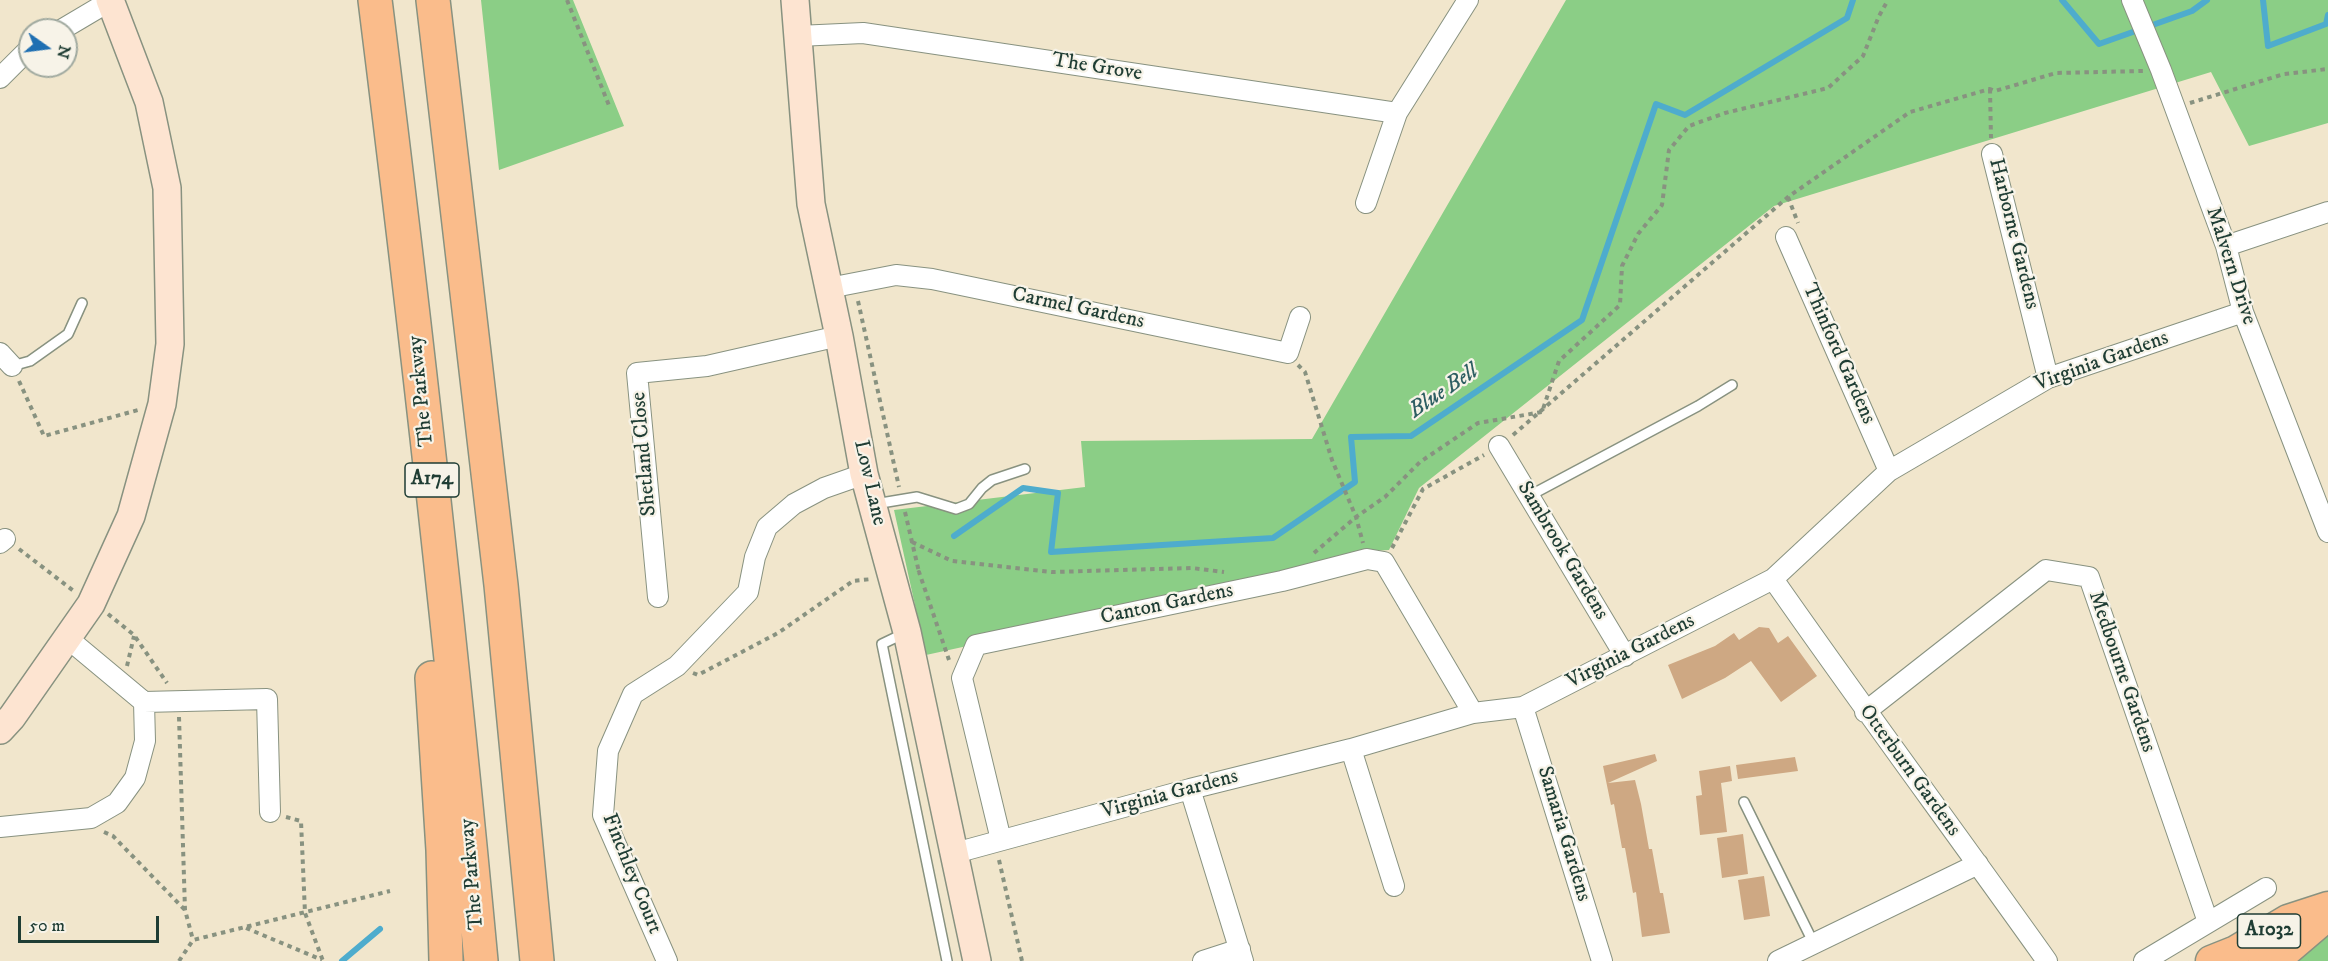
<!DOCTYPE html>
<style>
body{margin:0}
#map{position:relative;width:2328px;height:961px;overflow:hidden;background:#f1e6cc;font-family:"IM FELL DW Pica",serif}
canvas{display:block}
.north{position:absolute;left:18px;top:18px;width:60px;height:60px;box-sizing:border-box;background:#f7f3e8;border:2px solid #a1aaa0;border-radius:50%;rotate:104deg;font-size:16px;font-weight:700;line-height:24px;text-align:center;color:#1f3d34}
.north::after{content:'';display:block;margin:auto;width:21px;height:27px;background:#1f6fb2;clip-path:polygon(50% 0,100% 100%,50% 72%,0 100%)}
.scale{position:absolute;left:18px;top:916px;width:141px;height:27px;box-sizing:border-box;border:3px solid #1f3d34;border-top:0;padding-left:8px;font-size:18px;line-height:21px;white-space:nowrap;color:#1f3d34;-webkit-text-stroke:4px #f7f3e8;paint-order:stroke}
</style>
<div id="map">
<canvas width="2328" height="961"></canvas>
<div class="north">N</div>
<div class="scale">50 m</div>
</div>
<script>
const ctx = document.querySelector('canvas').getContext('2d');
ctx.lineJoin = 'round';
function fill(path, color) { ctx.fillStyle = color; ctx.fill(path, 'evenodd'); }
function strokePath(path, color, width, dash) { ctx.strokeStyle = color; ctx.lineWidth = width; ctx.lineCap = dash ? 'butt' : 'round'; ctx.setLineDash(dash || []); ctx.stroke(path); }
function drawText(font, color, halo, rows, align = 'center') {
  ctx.font = font + ' "IM FELL DW Pica",serif'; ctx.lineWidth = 4.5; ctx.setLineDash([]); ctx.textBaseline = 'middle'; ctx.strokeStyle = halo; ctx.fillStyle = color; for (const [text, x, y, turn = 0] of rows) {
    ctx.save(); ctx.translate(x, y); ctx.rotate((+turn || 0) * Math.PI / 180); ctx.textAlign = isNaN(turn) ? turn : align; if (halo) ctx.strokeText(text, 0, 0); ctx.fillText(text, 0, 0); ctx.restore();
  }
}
fill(new Path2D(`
 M481 0H573L624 126 499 170Z
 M1566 0H2328V123L2249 146 2211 72 1774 206 1419 488 1389 550 1357 552 1283 577 926 655 894 510 1085 487 1081 441 1312 439Z
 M2328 936V961H2294Z`), '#8bce86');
strokePath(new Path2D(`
 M2062 0 2099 44 2192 11 2207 0
 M2263 0 2268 46 2326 24 2328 15
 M954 536 1023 488 1058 493 1051 552 1273 538 1355 482 1351 437 1411 436 1582 320 1656 104 1685 115 1847 18 1853 0
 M342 961 380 929`), '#4eaccd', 6);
fill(new Path2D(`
 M1759 627 1769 628 1778 643 1788 636 1817 676 1781 702 1751 661 1725 678 1682 699 1668 665 1715 646 1734 633 1739 640Z
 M1655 754 1657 761 1608 783 1635 780 1641 804 1649 849H1652L1660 893H1663L1670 933 1642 937 1636 892 1633 893 1625 848H1622L1614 804 1611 805 1603 766Z
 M1795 757 1798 771 1738 779 1736 765Z
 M1730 766 1732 781 1721 783 1727 832 1700 835 1696 796 1702 795 1699 771Z
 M1743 834 1748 874 1722 878 1717 838Z
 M1764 876 1770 916 1744 920 1738 880Z`), '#cea883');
const lane = new Path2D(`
 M12 366 30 361 68 334 82 303
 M1529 496 1698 406 1732 385
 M875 504 917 497 956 509 969 504 982 488 992 480 1025 469
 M905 633 882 644 947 961
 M1744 802 1814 944`);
const street = new Path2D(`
 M2132 0 2161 70 2226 246 2243 312 2328 532
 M61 30 110 1
 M798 36 863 33 1397 113
 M0 78 30 48
 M1992 154 2048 378
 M1366 203 1397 113 1468 0
 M1786 237 1889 471
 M2226 246 2328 212
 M829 288 896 275 932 279 1288 353 1300 317
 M0 353 12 366
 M1499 446 1625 656
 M0 543 5 539
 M1773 579C1863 708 1956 833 2047 961
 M658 597 637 373 707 366 839 336
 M144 702 267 699 270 812
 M1523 707 1602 961
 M1865 712 2046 570 2089 577 2208 922
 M1351 749 1394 886
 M1190 789 1243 961
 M0 827 91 818 117 803 135 778 145 741 144 702 66 637
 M1001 840 962 678 976 645 1282 581 1367 559 1384 562 1473 713
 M955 853 1190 789 1351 749 1473 713 1523 707 1773 579 1889 471 2048 378 2243 312
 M667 961 603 815 608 751 633 694 677 666 748 592 755 557 767 527 794 504 824 488 864 474
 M1203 961 1240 949
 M1778 961 1978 864
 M2144 961 2266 888`);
const secondary = new Path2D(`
 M795 0 811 204 839 336 864 474 907 632 977 961
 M0 730 12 717 91 604 131 516 162 404 170 344 167 188 149 102 110 0`);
const primary = new Path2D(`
 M2211 961 2236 951 2288 920 2328 907
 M2264 961 2287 950 2328 915`);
const highway = new Path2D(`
 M375 0C415 320 451 640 481 961
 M433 0 501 585 537 961
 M432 678 443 850 446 961`);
strokePath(lane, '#889280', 12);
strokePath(street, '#889280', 22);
strokePath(secondary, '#889280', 30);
strokePath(primary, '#889280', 33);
strokePath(highway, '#889280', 36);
strokePath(new Path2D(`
 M567 0 610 108
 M1990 89 1991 138
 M2190 103 2284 74 2328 69
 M1788 197 1798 223
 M858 301 899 487
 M1298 365 1305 372 1332 460 1356 517 1363 543
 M19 381 44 436 138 410
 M1513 435 1788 197 1910 112 1990 89 1995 91 2056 73 2143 71
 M905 512 919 572
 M912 542 952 561 1052 572 1192 568 1224 572
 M1392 548 1423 489 1484 455
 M19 549 75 592
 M1314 553 1356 517 1385 497 1420 462 1478 423 1542 412 1559 361 1620 305 1622 266 1638 234 1662 205 1669 150 1689 126 1725 113 1828 88 1863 56 1879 16 1888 0
 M918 573 919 572 949 660
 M108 614 134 635 167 683
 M127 666 134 636
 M693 673 698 675 778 633 853 581 872 579
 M179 717 185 910 193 940
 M286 817 301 821 305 913 323 961
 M104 832 113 836 185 910
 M999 860 1022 961
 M246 928 322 960
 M179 961 193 940 390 891`), '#889280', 4, [4.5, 4.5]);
strokePath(lane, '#fff', 9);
strokePath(street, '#fff', 20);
strokePath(secondary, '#fde4d1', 27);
strokePath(primary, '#fabc8b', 30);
strokePath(highway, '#fabc8b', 33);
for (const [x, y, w] of [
 [432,480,54],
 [2269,931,63]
]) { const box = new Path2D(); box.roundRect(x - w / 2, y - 17, w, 34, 4.5); ctx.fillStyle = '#f7f3e8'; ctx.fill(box); strokePath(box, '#1f3d34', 1.5); }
drawText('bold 20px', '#1f3d34', null, [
 ["A174",432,480],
 ["A1032",2269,931]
]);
drawText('21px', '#1f3d34', '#f7f3e8', [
 ["The Grove",1097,68,9],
 ["Harborne Gardens",2013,234,76],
 ["Malvern Drive",2230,266,72],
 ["Carmel Gardens",1078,309,12],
 ["Thinford Gardens",1838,354,66],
 ["Virginia Gardens",2102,362,-20],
 ["The Parkway",422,391,-96],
 ["Shetland Close",645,454,-95],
 ["Low Lane",869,483,77],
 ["Sambrook Gardens",1562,551,59],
 ["Canton Gardens",1167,605,-12],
 ["Virginia Gardens",1631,652,-27],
 ["Medbourne Gardens",2121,672,71],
 ["Otterburn Gardens",1909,771,54],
 ["Virginia Gardens",1170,795,-15],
 ["Samaria Gardens",1563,834,73],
 ["The Parkway",473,874,-95],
 ["Finchley Court",631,874,68]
]);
drawText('italic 22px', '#2d5e62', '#f7f3e8', [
 ["Blue Bell",1444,392,-34]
]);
</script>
